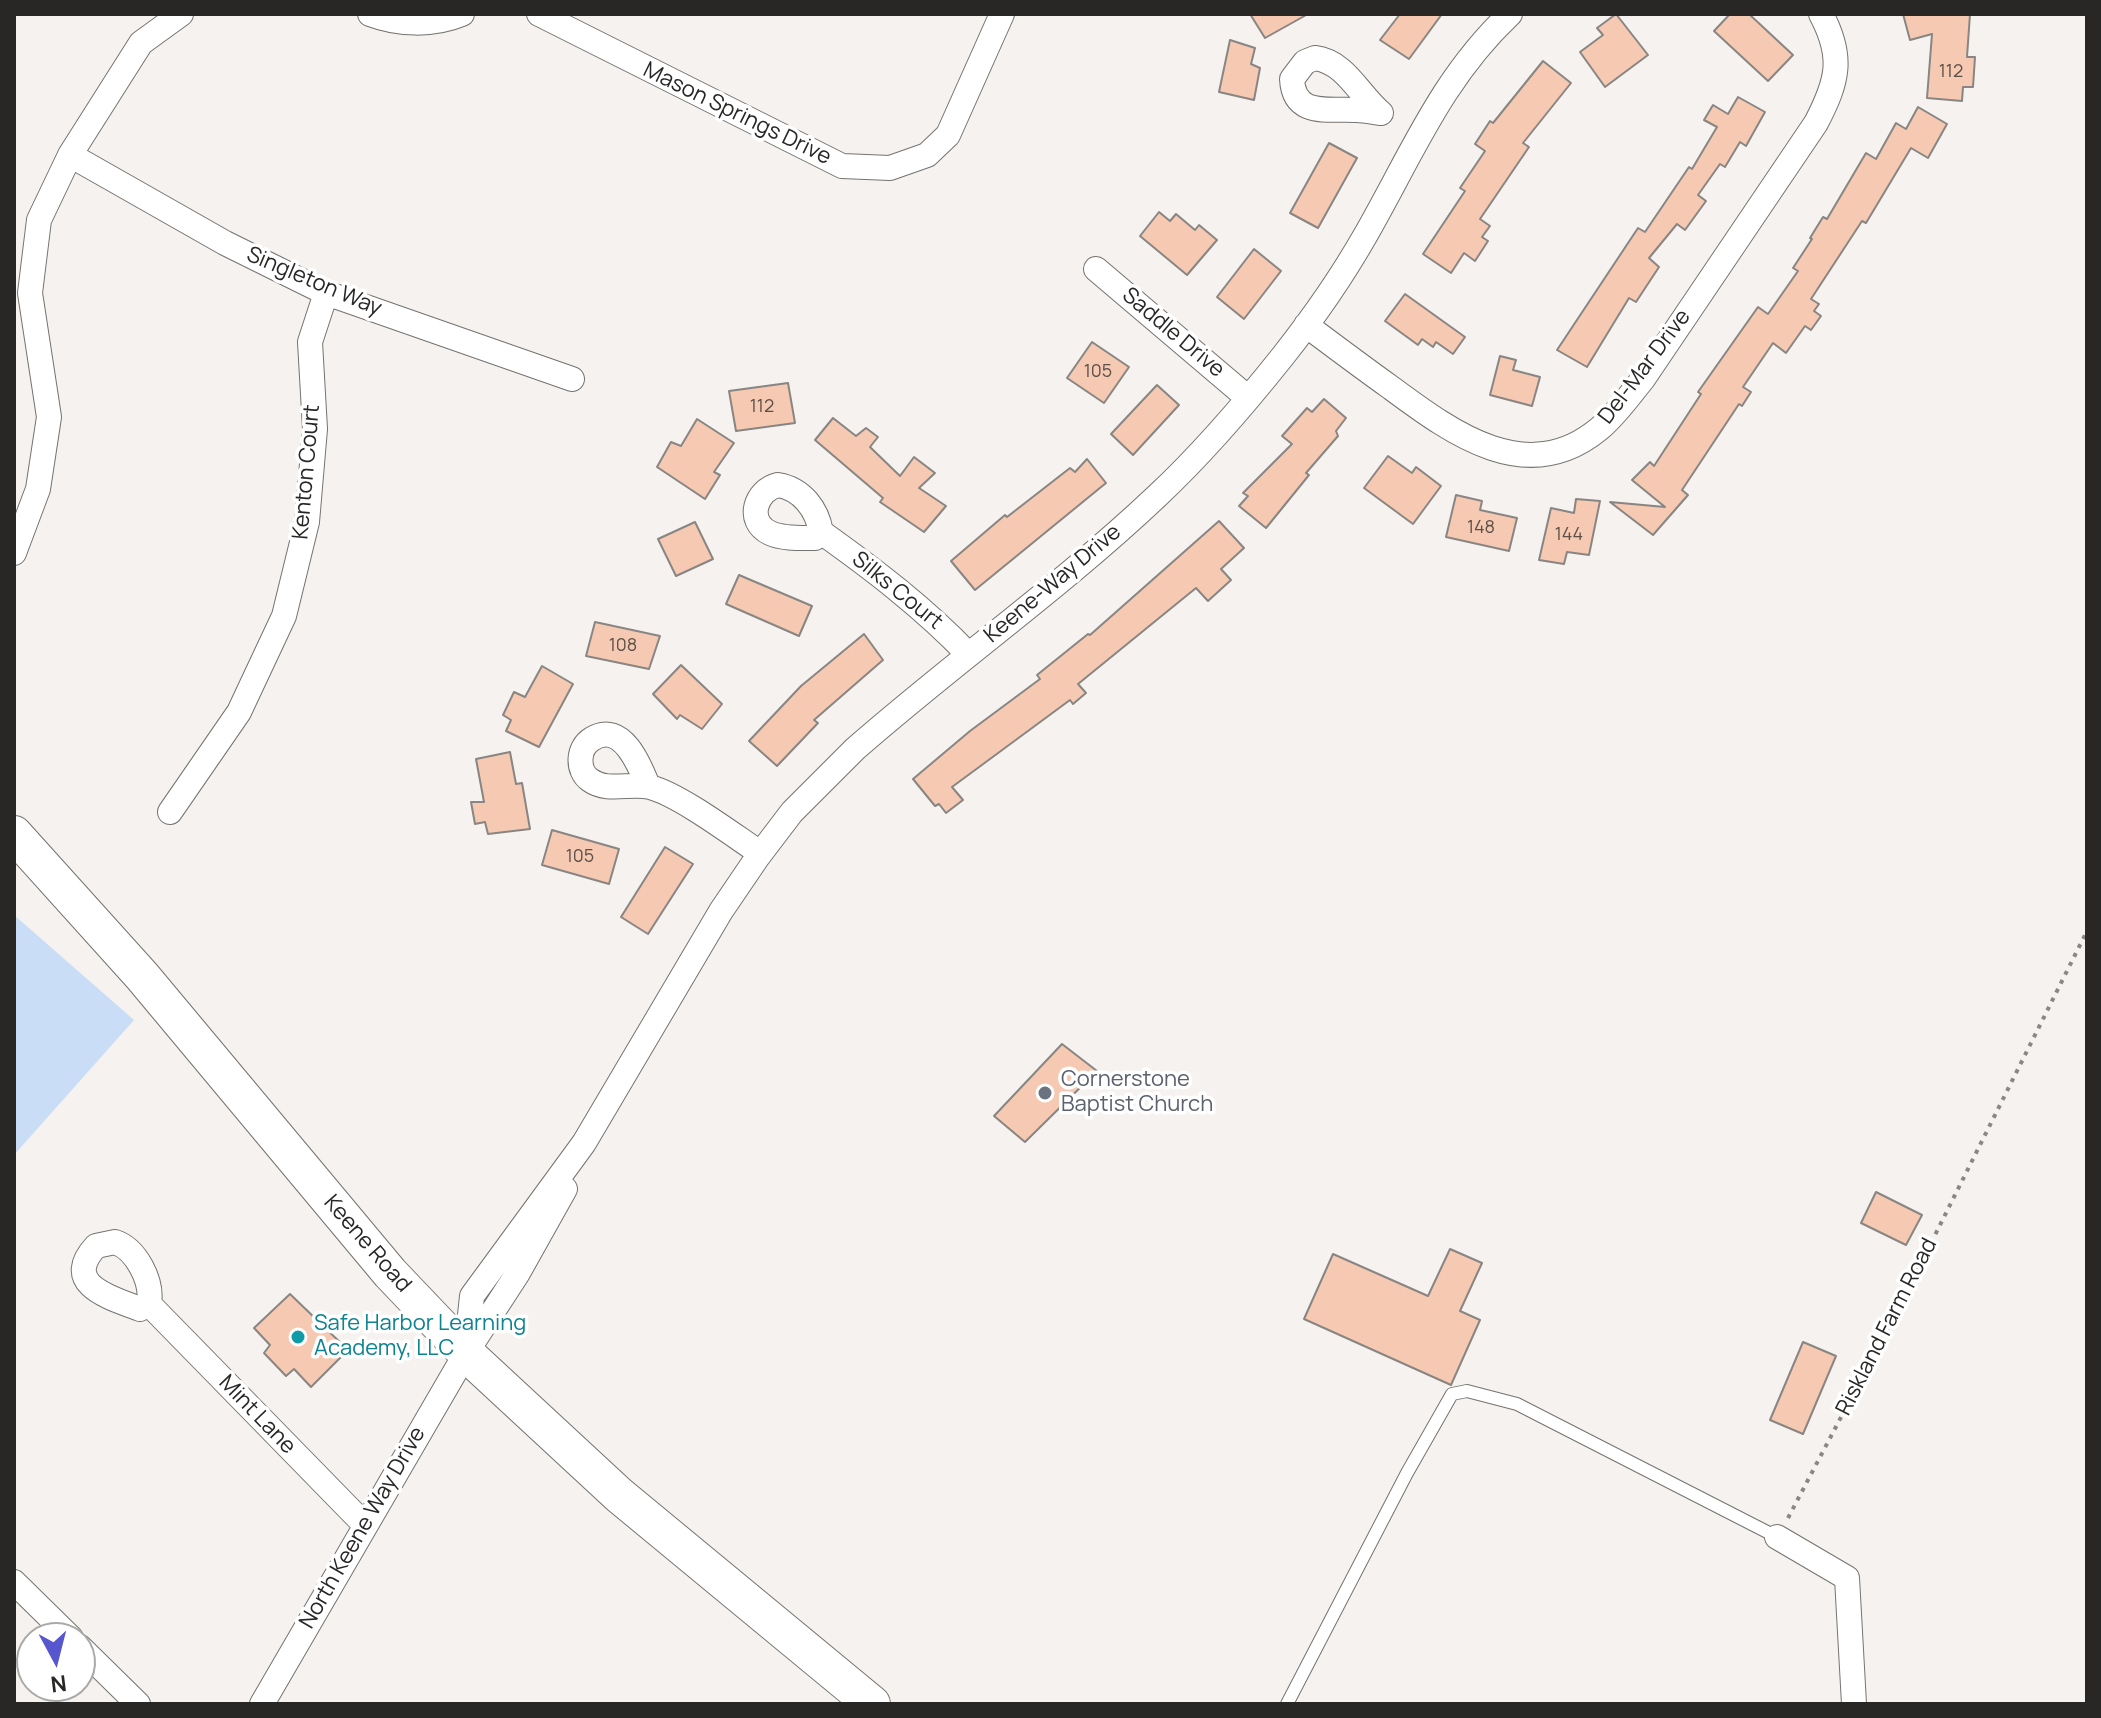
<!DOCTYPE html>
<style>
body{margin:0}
#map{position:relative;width:2101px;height:1718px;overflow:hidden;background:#f5f2ef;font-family:Manrope,sans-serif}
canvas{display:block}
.frame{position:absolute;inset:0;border:16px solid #282726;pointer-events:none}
.north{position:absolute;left:16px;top:1622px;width:80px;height:80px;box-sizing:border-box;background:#fff;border:2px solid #a9a9a8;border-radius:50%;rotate:173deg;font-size:22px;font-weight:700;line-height:32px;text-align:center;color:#282726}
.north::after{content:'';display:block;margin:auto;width:28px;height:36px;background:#5656ce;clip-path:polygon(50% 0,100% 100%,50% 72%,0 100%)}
</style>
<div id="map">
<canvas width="2101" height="1718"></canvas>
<div class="frame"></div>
<div class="north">N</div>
</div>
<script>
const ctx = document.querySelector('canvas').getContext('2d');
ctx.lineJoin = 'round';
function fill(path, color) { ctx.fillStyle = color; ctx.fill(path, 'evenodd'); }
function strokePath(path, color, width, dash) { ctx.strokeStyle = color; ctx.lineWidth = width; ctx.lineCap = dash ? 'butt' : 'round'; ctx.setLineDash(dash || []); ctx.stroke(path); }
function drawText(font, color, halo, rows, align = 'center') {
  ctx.font = font + ' Manrope,sans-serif'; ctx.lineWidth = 7; ctx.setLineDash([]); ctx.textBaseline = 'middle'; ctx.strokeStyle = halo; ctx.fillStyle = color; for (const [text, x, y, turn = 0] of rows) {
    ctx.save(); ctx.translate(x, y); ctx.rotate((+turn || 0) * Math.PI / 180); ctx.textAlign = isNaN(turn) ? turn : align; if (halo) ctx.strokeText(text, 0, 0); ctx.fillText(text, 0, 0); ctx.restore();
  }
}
fill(new Path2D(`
 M14 915 134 1020 14 1155Z`), '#caddf6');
const building = new Path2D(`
 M1250 14H1308L1265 38Z
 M1400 14H1442L1409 59 1380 40Z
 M1616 14 1648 55 1605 87 1580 52 1603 35 1597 28Z
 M1730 14H1749L1793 55 1768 81 1714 31Z
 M1903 14H1970L1967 57H1975L1973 87H1963L1962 101 1927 98 1932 34 1910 40Z
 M1230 40 1255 48 1251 64 1260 68 1254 100 1219 92Z
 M1543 61 1571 83 1523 143 1529 147 1480 219 1490 226 1482 237 1488 241 1475 261 1464 253 1451 273 1423 254 1465 191 1460 188 1485 151 1475 144 1490 121 1493 123Z
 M1738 97 1765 112 1746 146 1740 142 1725 167 1720 164 1698 195 1706 201 1685 230 1677 224 1649 258 1659 267 1636 302 1629 298 1587 367 1557 350 1638 228 1645 232 1689 167 1692 169 1717 127 1704 120 1713 105 1728 114Z
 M1918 107 1947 124 1928 158 1911 148 1866 223 1862 221 1811 299 1819 304 1814 311 1821 316 1811 330 1805 326 1786 353 1773 343 1743 387 1751 392 1742 406 1739 404 1682 490 1688 495 1653 535 1610 502 1665 507 1632 480 1650 462 1654 466 1701 394 1698 392 1758 307 1768 314 1798 271 1793 268 1812 239 1810 238 1823 217 1827 219 1866 153 1876 159 1896 123 1906 129Z
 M1329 143 1357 158 1318 228 1290 213Z
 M1159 212 1170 221 1176 214 1195 230 1199 225 1217 240 1187 275 1140 236Z
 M1254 249 1281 271 1244 319 1217 297Z
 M1405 294 1465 337 1453 354 1436 342 1433 347 1422 339 1418 345 1385 321Z
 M1092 342 1129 367 1104 403 1067 378Z
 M1500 356 1516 360 1513 370 1540 377 1532 406 1490 395Z
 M788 383 795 423 736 431 729 391Z
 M1157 385 1179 405 1133 455 1111 434Z
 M1324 399 1346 418 1336 431 1338 436 1306 473 1309 475 1266 528 1239 506 1248 496 1243 493 1292 444 1282 436 1307 408 1312 412Z
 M833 418 856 436 866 428 878 437 870 447 900 476 914 457 935 473 919 488 946 506 924 532 880 502 883 498 815 440Z
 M697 419 734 443 714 472 720 475 705 499 657 467 671 442 681 446Z
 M1388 456 1412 473 1416 467 1441 486 1413 524 1364 488Z
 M1087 459 1106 483 975 590 951 561 1005 515 1007 517 1070 468 1075 472Z
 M1456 495 1482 501 1480 510 1517 518 1509 551 1446 537Z
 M1576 499 1600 501 1589 555 1567 552 1564 564 1539 560 1551 508 1574 513Z
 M1219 521 1244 548 1221 569 1231 580 1208 601 1196 588 1078 684 1086 693 1073 704 1070 700 952 787 963 800 946 813 939 804 935 806 913 779 970 731 1040 679 1037 675 1088 634 1090 635Z
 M695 522 713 559 676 576 658 539Z
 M739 575 812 606 799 636 726 604Z
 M595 622 660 636 649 669 586 656Z
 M864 634 883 660 814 720 818 723 777 766 749 741 801 686Z
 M681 665 722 704 702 729 680 715 677 719 653 694Z
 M542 666 573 684 539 747 506 731 511 720 503 715 514 692 525 697Z
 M510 752 516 784 522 783 530 829 488 834 485 822 475 824 471 802H484L476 759Z
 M552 830 619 849 609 884 542 865Z
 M665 847 693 864 648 934 621 917Z
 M1062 1044 1097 1071 1025 1142 994 1116Z
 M1876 1192 1922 1215 1906 1245 1861 1223Z
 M1450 1249 1482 1263 1460 1311 1480 1320 1451 1385 1304 1319 1333 1254 1428 1296Z
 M290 1294 348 1350 311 1387 294 1369 286 1376 264 1353 270 1345 254 1328Z
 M1803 1342 1836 1356 1803 1434 1770 1420Z`);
fill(building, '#f6c9b2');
strokePath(building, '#888583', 2);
const lane = new Path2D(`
 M1287 1704 1407 1473 1452 1394 1467 1391 1517 1404 1777 1537`);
const street = new Path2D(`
 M370 14C399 25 433 26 462 14
 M539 14 842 166 890 168 927 155 948 135 1002 14
 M1315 58C1346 62 1359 95 1381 113 1373 112 1365 110 1356 110 1329 108 1294 118 1292 79L1305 62Z
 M70 155 225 243 326 293 572 379
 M1096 269 1248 398
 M1306 325C1334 346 1362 367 1390 387 1451 432 1526 489 1599 429 1616 415 1629 396 1643 379L1816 123C1838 81 1844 57 1821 14
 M778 485C802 489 817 509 821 532L815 538C801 538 783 539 770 533 745 521 756 490 778 485Z
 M821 532C873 569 924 608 968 654
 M14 553 38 489 49 417 30 293 39 220 70 155 141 43 181 14
 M648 786C640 766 622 720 592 739 577 748 577 771 590 780 608 793 631 782 650 787 680 795 733 835 760 853
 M170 812 239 712 284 616 307 522 315 429 310 342 326 293
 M149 1304 140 1309C112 1298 60 1285 96 1246L115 1242C136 1249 153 1281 149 1304L365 1525
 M466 1353 472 1296 584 1143 721 911 757 858 792 812 855 749C954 662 1062 586 1157 496 1203 453 1244 405 1283 356 1313 318 1341 278 1365 236 1411 156 1441 79 1510 14
 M1777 1537 1847 1578 1854 1704
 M14 1582 71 1638
 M80 1647 138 1704
 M262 1704 466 1353 518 1273 565 1189`);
const secondary = new Path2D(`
 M14 834 142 976 390 1273 470 1357 619 1495 872 1704`);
strokePath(lane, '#757370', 14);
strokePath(street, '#757370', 26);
strokePath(secondary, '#757370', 38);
strokePath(new Path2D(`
 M1788 1518 1900 1305 2087 931`), '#898785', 4, [4, 6]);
strokePath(lane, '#fff', 12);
strokePath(street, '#fff', 24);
strokePath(secondary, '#fff', 36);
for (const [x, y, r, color] of [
 [1045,1093,8,"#6b7280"],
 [298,1337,8,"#0f9aa8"]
]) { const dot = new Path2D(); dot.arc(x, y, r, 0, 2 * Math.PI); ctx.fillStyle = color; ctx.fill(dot); strokePath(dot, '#fff', 3); }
drawText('18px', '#5c5049', null, [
 ["112",1951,72],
 ["105",1098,372],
 ["112",762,407],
 ["148",1481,528],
 ["144",1569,535],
 ["108",623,646],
 ["105",580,857]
]);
drawText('22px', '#282726', '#fff', [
 ["Mason Springs Drive",737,114,26],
 ["Singleton Way",314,282,23],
 ["Saddle Drive",1173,333,40],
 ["Del-Mar Drive",1645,367,-53],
 ["Kenton Court",307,472,-85],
 ["Keene-Way Drive",1053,584,-40],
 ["Silks Court",897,591,39],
 ["Keene Road",367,1244,49],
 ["Riskland Farm Road",1887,1327,-63],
 ["Mint Lane",257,1415,46],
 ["North Keene Way Drive",363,1528,-60]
]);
drawText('22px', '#5b616d', '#fff', [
 ["Cornerstone",1061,1080],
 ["Baptist Church",1061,1105]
], 'left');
drawText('22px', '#0d838f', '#fff', [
 ["Safe Harbor Learning",314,1324],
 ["Academy, LLC",314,1349]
], 'left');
</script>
